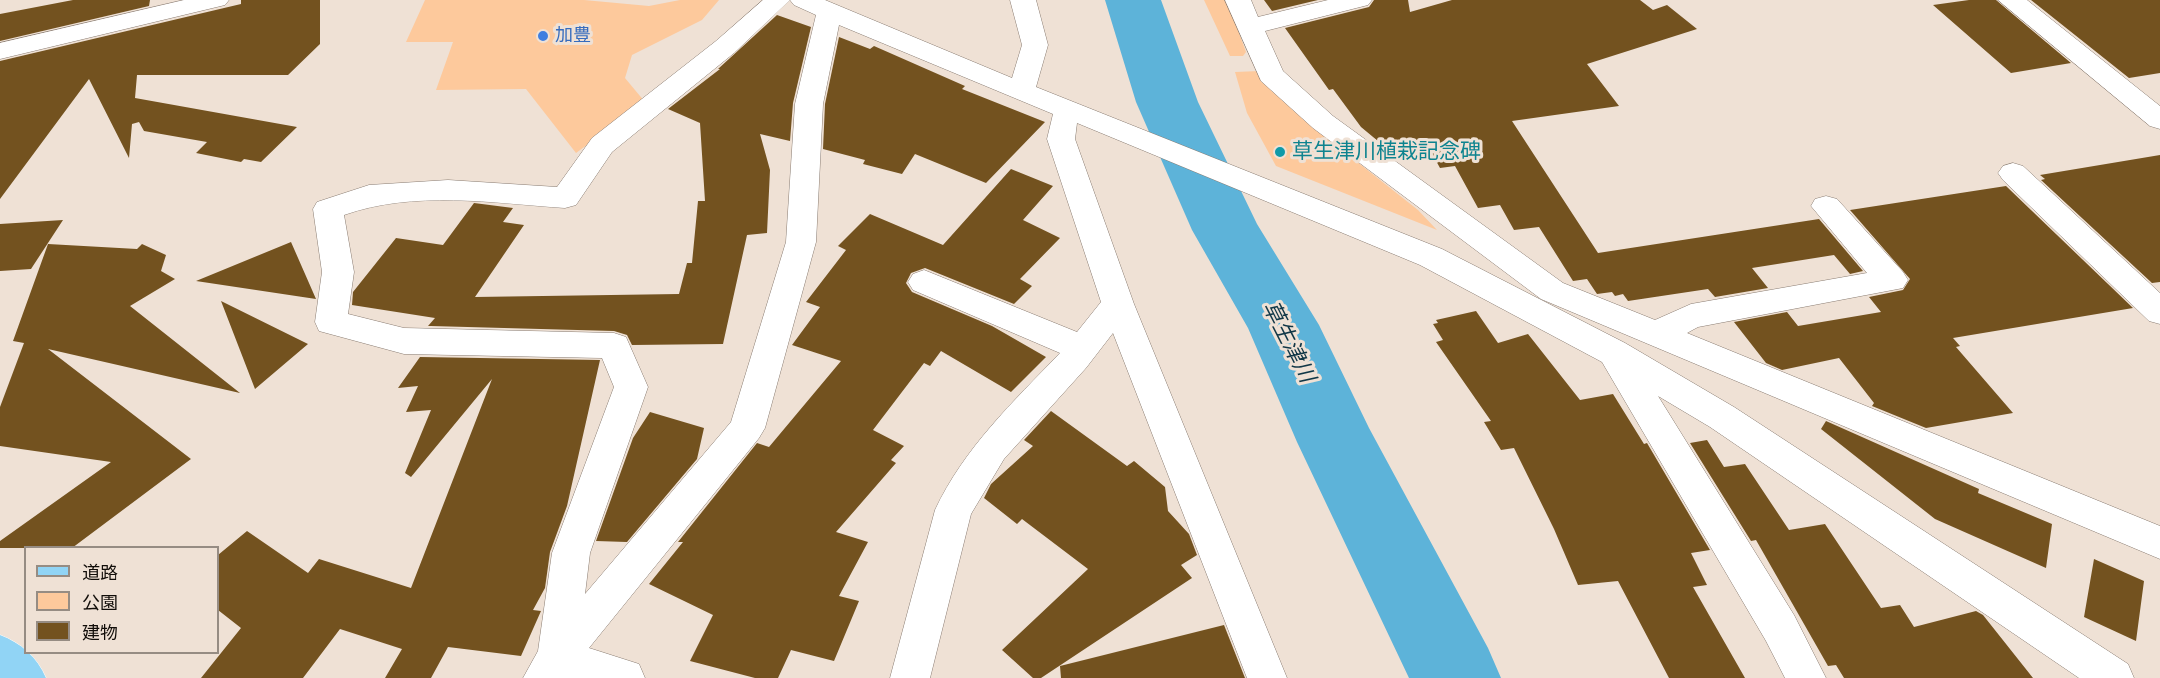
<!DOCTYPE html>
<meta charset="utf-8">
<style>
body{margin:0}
#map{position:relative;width:2160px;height:678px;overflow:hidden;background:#efe1d5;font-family:"Fira Sans","Noto Sans JP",sans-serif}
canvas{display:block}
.legend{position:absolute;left:24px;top:546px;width:195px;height:108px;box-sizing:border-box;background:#efe1d5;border:2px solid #968c83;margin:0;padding:8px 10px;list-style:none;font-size:18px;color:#110d09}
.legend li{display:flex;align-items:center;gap:12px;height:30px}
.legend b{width:30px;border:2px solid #968c83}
</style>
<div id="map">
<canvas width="2160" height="678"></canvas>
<ul class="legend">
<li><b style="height:8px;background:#91d4f5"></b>道路</li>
<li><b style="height:16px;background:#fdc99c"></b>公園</li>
<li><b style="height:16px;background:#73521f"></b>建物</li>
</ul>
</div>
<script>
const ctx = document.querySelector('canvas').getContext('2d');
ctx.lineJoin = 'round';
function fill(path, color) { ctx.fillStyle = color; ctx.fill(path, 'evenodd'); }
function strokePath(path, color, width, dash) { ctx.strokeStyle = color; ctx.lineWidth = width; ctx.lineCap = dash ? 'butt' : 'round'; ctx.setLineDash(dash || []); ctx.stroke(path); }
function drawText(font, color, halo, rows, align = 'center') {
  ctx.font = font + ' "Fira Sans","Noto Sans JP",sans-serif'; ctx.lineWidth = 6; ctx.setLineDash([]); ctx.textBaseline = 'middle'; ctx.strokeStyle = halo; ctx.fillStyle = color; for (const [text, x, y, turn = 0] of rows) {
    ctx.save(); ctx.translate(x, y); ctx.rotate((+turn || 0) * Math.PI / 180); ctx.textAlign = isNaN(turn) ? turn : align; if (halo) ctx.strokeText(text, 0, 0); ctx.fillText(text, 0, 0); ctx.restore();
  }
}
fill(new Path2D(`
 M425 0H584L649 6 680 0H719L702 20 632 55 625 78 645 102 576 153 526 89 436 90 453 42H406Z
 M1204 0H1227L1246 52 1243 56H1230Z
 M1260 71 1308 123 1418 210 1437 230 1276 166 1247 113 1235 72Z`), '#fdc99c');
fill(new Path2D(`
 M1105 0H1161L1198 102 1257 224 1319 325 1369 428 1488 648 1501 678H1409L1297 442 1248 328 1192 230 1136 102Z`), '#5db3d9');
fill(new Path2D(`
 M73 0H150L149 6 0 41V14Z
 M241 0H320V44L288 75H137L135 98 297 127 261 162 244 159 241 162 196 153 207 142 144 131 139 122 132 124 129 158 89 79 0 199V61L241 4Z
 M1264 0H1318L1272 11Z
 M1374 0H1408L1410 12 1452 0H1640L1653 10 1667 5 1697 29 1587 64 1619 106 1512 121 1598 253 1819 219 1863 271 1850 274 1834 255 1752 268 1768 288 1715 297 1708 289 1628 301 1623 294 1615 296 1612 292 1597 294 1587 279 1573 281 1539 227 1514 230 1500 205 1478 208 1455 166 1440 168 1429 148 1402 161 1361 127 1333 89 1329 90 1285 28 1369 7Z
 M1969 0H1996L2071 63 2011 73 1933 5Z
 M2031 0H2160V73L2129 78Z
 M777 15 811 27 793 103 790 141 760 134 770 170 767 233 747 235 723 344 632 345 627 335 614 331 431 326H428L435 318 352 305 353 292 396 238 443 245 474 203 513 208 503 222 524 225 475 297 679 294 687 263H692L698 201H705L700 123 668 109 720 69H718Z
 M839 37 870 49 874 46 965 86 962 89 1045 122 986 183 915 154 902 174 863 164 865 160 823 149 825 104Z
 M2160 155V282L2152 283 2041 180 2045 179 2040 175Z
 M1011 169 1053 186 1023 220 1060 238 1020 279 1032 286 1014 304 925 268 911 273 906 283 912 292 992 326 1046 357 1011 392 941 351 930 366 924 363 873 430 904 446 891 460 896 463 836 532 868 542 839 596 859 601 834 661 791 650 778 678H755L690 661 713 615 649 584 683 542H678L757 443 769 447 841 361 792 345 820 307 806 302 846 250 838 246 870 214 943 245Z
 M2006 186 2133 308 1953 338 1960 346 1956 347 2013 413 1926 428 1872 406 1874 403 1839 358 1782 370 1766 363 1734 322 1787 312 1798 326 1881 312 1869 297 1903 290 1910 279 1850 210Z
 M63 220 31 269 0 271V224Z
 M291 242 316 299 196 281Z
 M48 244 137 249 142 244 166 255 161 271 175 279 130 306 240 393 48 349 191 459 72 548H0V541L111 462 0 446V407L24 343 13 341Z
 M221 301 308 344 255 389Z
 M1476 311 1498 343 1528 334 1580 400 1613 394 1644 444 1647 443 1710 550 1691 553 1707 585 1693 587 1745 678H1669L1618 581 1578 585 1554 529 1514 448 1501 450 1484 422 1491 421 1436 342 1443 340 1433 324 1438 323 1436 320Z
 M420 357 600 360 567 506 550 552 545 588 533 610 541 611 521 656 448 647 431 678H385L402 649 340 629 303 678H201L241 628 218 610V555L247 531 308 573 319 559 411 588 492 379 411 477 405 473 431 410 406 412 418 386 398 388Z
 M1051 411 1127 466 1134 461 1165 487 1168 511 1189 534 1197 555 1181 565 1192 578 1041 678H1033L1002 650 1088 569 1022 519 1017 524 984 498 991 484 1033 446 1024 440Z
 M650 412 704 428 697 459 627 542 596 541 633 438Z
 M1826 421 1979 489 1978 493 2052 524 2046 568 1935 519 1821 429Z
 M1707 440 1724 467 1745 464 1789 530 1825 524 1881 608 1900 605 1914 627 1976 611 1983 615 2033 678H1844L1836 665 1828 666 1756 540 1751 541 1690 443Z
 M2094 559 2144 581 2136 641 2084 617Z
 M1224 625 1245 678H1061L1060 666Z`), '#73521f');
const minor = new Path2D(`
 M184 0H229L225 5 0 59V43Z
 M763 0H825L1012 78 1022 45 1010 0H1036L1048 45 1036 87 1442 249 1625 343 1734 407 2128 664 2134 678H2079L1710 427 1658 396 1794 615 1826 678H1785L1766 641 1602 362 1420 265 1077 123 1075 139 1134 304 1287 678H1247L1113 333 1086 368 1004 459 971 514 930 678H890L935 510C964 448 1013 402 1060 353L913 290 908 282 913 274 924 270 1077 332 1101 302 1047 139 1053 114 839 25 823 104 816 242 765 428 759 438 589 648 639 664 645 678H523L538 651 552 553 614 387 602 358 404 354 319 331 315 322 322 272 313 209 317 202 369 185 448 180 557 187 592 138 716 41ZM790 0 794 5 816 15 795 104 786 242 731 422 585 594 590 553 648 387 626 337 614 333 404 328 348 314 354 272 344 215C414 190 493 203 565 208L576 205 612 152 734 53Z
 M1225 0H1251L1258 17 1328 0H1372L1368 5 1265 31 1283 71 1333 116 1563 283 1655 320 1691 304 1867 273 1811 206 1815 199 1826 196 1837 199 1903 272 1908 280 1903 288 1698 327 1687 333 2160 526V559L1541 299 1313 128 1261 81Z
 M1998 0H2027L2160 106V129L2150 126Z
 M2013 163 2023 166 2160 293V324L2149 321 2003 180 1998 173 2003 166Z`);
const major = new Path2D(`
 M0 635C21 643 37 657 46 678H0Z`);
strokePath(minor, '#897c72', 1);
strokePath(major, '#fff', 1);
fill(minor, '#fff');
fill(major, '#91d4f5');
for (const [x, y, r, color] of [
 [543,36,6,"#3f7fe0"],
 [1280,152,6,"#0f9aa8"]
]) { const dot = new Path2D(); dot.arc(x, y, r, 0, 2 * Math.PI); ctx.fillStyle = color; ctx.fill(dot); strokePath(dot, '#efe1d5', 2); }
drawText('18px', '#366cbe', '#efe1d5', [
 ["加豊",555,36]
], 'left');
drawText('21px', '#0d838f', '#efe1d5', [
 ["草生津川植栽記念碑",1292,152]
], 'left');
drawText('italic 22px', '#103747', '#efe1d5', [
 ["草生津川",1288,342,63]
]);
</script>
